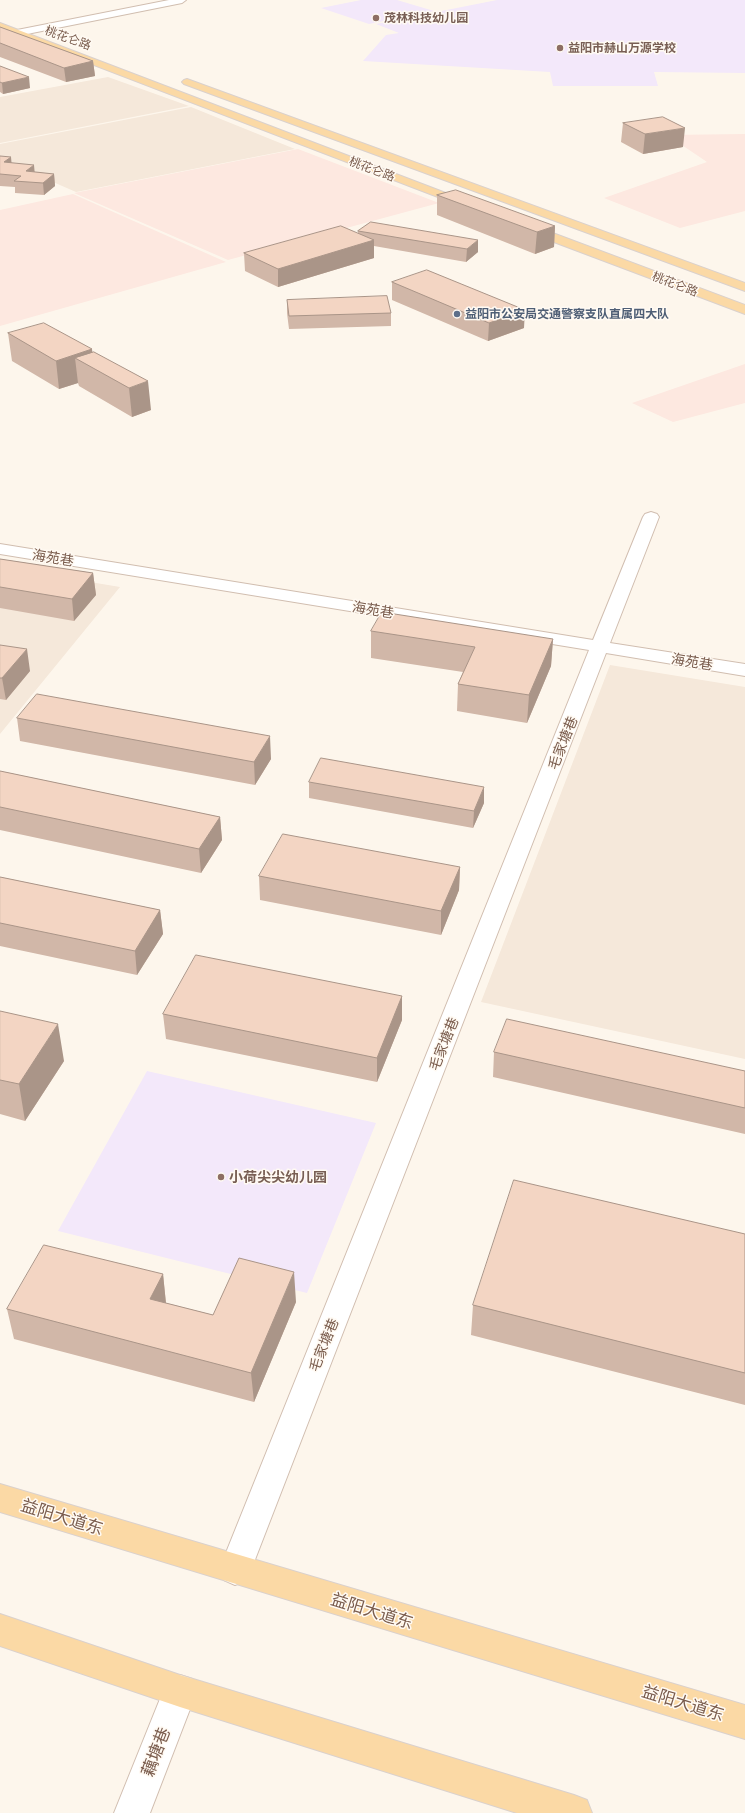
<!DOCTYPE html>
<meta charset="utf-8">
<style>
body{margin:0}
canvas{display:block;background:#fdf6ec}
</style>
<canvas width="745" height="1813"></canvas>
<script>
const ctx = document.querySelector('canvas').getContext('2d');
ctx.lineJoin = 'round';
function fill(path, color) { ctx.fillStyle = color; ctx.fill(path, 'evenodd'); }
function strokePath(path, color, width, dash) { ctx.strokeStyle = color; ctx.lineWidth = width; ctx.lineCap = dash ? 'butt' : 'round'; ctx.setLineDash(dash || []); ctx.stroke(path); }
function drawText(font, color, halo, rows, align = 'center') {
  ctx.font = font + ' Barlow,"Noto Sans SC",sans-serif'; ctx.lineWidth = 3; ctx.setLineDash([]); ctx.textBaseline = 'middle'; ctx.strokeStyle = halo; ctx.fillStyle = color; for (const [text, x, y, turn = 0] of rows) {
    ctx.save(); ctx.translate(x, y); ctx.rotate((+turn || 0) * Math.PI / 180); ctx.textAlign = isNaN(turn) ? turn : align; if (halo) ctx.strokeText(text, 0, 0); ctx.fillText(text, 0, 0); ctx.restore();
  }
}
fill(new Path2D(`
 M108 77 189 106 0 143V97Z
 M191 107 295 149 76 192 0 159V144Z
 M0 567 120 587 0 734Z
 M610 665 745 687V1059L481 1002Z`), '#f5e8da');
fill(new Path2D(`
 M745 134V211L680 228 604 198 707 162 667 135Z
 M298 149 439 203 228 260 74 193Z
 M73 194 226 262 0 326V210Z
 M745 364V403L673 422 632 403Z`), '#fde8e0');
fill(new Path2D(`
 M361 0H397L434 11 369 24 321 8Z
 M497 0H745V73L654 72 658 86H553L550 72 363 61 386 35 399 33 376 24Z
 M147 1071 376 1123 307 1293 58 1231Z`), '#f3e8fa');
const minor = new Path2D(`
 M169 0H186L182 3 17 36 12 33 17 30Z
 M651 512 657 514 659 517 610 643 745 664V676L606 653 251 1570 246 1580 235 1585 224 1580 219 1570 589 650 0 554V544L593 640 643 517 645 514Z
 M180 1675 192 1679 197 1691 150 1813H114L168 1679Z`);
const major = new Path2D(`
 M0 23 472 203 474 205 468 208 464 207 0 29Z
 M187 79 745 283V291L184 84 182 82 184 80Z
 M526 223 745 305V314L522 230 520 227 522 224Z
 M0 1484 745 1705V1739L0 1512Z
 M0 1614 180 1675 574 1795 587 1800 592 1813H517L180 1707 0 1646Z`);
strokePath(minor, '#d1beb0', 2);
strokePath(major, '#dad1cd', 2);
fill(minor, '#fff');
fill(major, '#fbd9a5');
fill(new Path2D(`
 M0 27 93 61 95 76 66 82 0 57Z
 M0 66 30 88 3 94 0 92Z
 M623 123 683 147 643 154 621 142Z
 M0 156 11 163 35 172 54 174 55 186 44 195 15 193V187L0 186Z
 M437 195 555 226 554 247 535 254 437 215Z
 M371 222 478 252 466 262 374 246V258L278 287 245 271 244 253 358 233V231Z
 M392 282 524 328 488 341 392 300Z
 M287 300 391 313V326L289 329 287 313Z
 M8 333 92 349V352H94L151 410 132 417 79 386 78 383 59 389 12 361Z
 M0 559 93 573 96 595 74 621 0 608Z
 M371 631 553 639 551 666 527 723 457 711 458 684 463 672 371 658Z
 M0 645 30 671 6 700 0 699Z
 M17 718 271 759 255 785 20 741Z
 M0 771 220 817 222 840 201 873 0 830Z
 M309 782 484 803 473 828 309 798Z
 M460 867 459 890 441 935 260 900 259 876Z
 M0 877 160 910 163 934 137 975 0 946Z
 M402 996V1020L377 1082 166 1039 163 1014Z
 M0 1011 64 1061 25 1121 0 1114Z
 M494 1052 745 1071V1134L493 1077Z
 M745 1234V1405L471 1335 473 1305Z
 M163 1274 166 1303 213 1315 296 1302 254 1402 14 1339 7 1309Z`), '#d1b7a8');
fill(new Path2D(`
 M93 61 95 76 66 82 64 68Z
 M29 77 30 88 3 94 2 83Z
 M685 128 683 147 643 154 645 134Z
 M11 157 12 168 4 162Z
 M34 165 35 176 26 171Z
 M54 174 55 186 44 195 43 183Z
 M555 226 554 247 535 254 537 232Z
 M374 240V258L278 287V269Z
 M478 240V252L466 262 467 249Z
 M525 310 524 328 488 341 489 323Z
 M92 349 94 368 75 358 78 383 59 389 56 361Z
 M148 381 151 410 132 417 129 388Z
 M93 573 96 595 74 621 72 599Z
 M553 639 551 666 527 723 529 695Z
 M27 649 30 671 6 700 2 678Z
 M270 736 271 759 255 785 254 762Z
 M484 787V803L473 828 474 811Z
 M220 817 222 840 201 873 199 849Z
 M460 867 459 890 441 935V911Z
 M160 910 163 934 137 975 135 951Z
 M402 996V1020L377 1082V1058Z
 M58 1024 64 1061 25 1121 19 1084Z
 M294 1272 296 1302 254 1402 251 1373Z
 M163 1274 166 1304 150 1299Z`), '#aa9588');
const building = new Path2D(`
 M0 27 93 61 64 68 0 43Z
 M0 66 29 77 2 83 0 82Z
 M663 117 685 128 645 134 623 123Z
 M0 156 11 157 4 162 34 165 26 171 54 174 43 183 14 181 21 176 0 174Z
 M456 190 555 226 537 232 437 195Z
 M371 222 478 240 467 249 358 231Z
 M341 226 374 240 278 269 244 253Z
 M427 270 525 310 489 323 392 282Z
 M387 296 391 313 289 316 287 300Z
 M44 323 92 349 56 361 8 333Z
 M94 352 148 381 129 388 75 358Z
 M0 559 93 573 72 599 0 587Z
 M382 612 553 639 529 695 458 684 475 647 371 631Z
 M0 645 27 649 2 678H0Z
 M37 694 270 736 254 762 17 718Z
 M321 758 484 787 474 811 309 782Z
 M0 771 220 817 199 849 0 807Z
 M283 834 460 867 441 911 259 876Z
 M0 877 160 910 135 951 0 923Z
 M196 955 402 996 377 1058 163 1014Z
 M0 1011 58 1024 19 1084 0 1080Z
 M507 1019 745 1071V1108L494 1052Z
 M514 1180 745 1234V1373L473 1305Z
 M44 1245 163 1274 150 1299 213 1315 239 1258 294 1272 251 1373 7 1309Z`);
fill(building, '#f3d5c3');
strokePath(building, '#aa9588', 1);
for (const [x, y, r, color] of [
 [376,18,4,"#8d6e63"],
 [560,48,4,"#8d6e63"],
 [457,314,4,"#5c6f8a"],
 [221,1177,4,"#8d6e63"]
]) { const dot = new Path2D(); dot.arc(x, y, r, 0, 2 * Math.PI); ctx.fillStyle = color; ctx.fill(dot); strokePath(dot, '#fffaf3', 1.5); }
drawText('bold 12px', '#785e54', '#fffaf3', [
 ["茂林科技幼儿园",384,18],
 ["益阳市赫山万源学校",568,48]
], 'left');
drawText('12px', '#7a5c4d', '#fffaf3', [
 ["桃花仑路",68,38,20],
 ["桃花仑路",372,169,21],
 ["桃花仑路",675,284,21]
]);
drawText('bold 12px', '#4e5e75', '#fffaf3', [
 ["益阳市公安局交通警察支队直属四大队",465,314]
], 'left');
drawText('14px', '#7a5c4d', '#fffaf3', [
 ["海苑巷",53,558,9],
 ["海苑巷",373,610,9],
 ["海苑巷",692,662,9],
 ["毛家塘巷",563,743,-68],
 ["毛家塘巷",444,1044,-68],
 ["毛家塘巷",324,1345,-68]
]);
drawText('bold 14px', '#785e54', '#fffaf3', [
 ["小荷尖尖幼儿园",229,1177]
], 'left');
drawText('17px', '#7a5c4d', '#fffaf3', [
 ["益阳大道东",62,1517,17],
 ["益阳大道东",372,1611,17],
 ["益阳大道东",683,1703,17],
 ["藕塘巷",156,1752,-69]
]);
</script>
